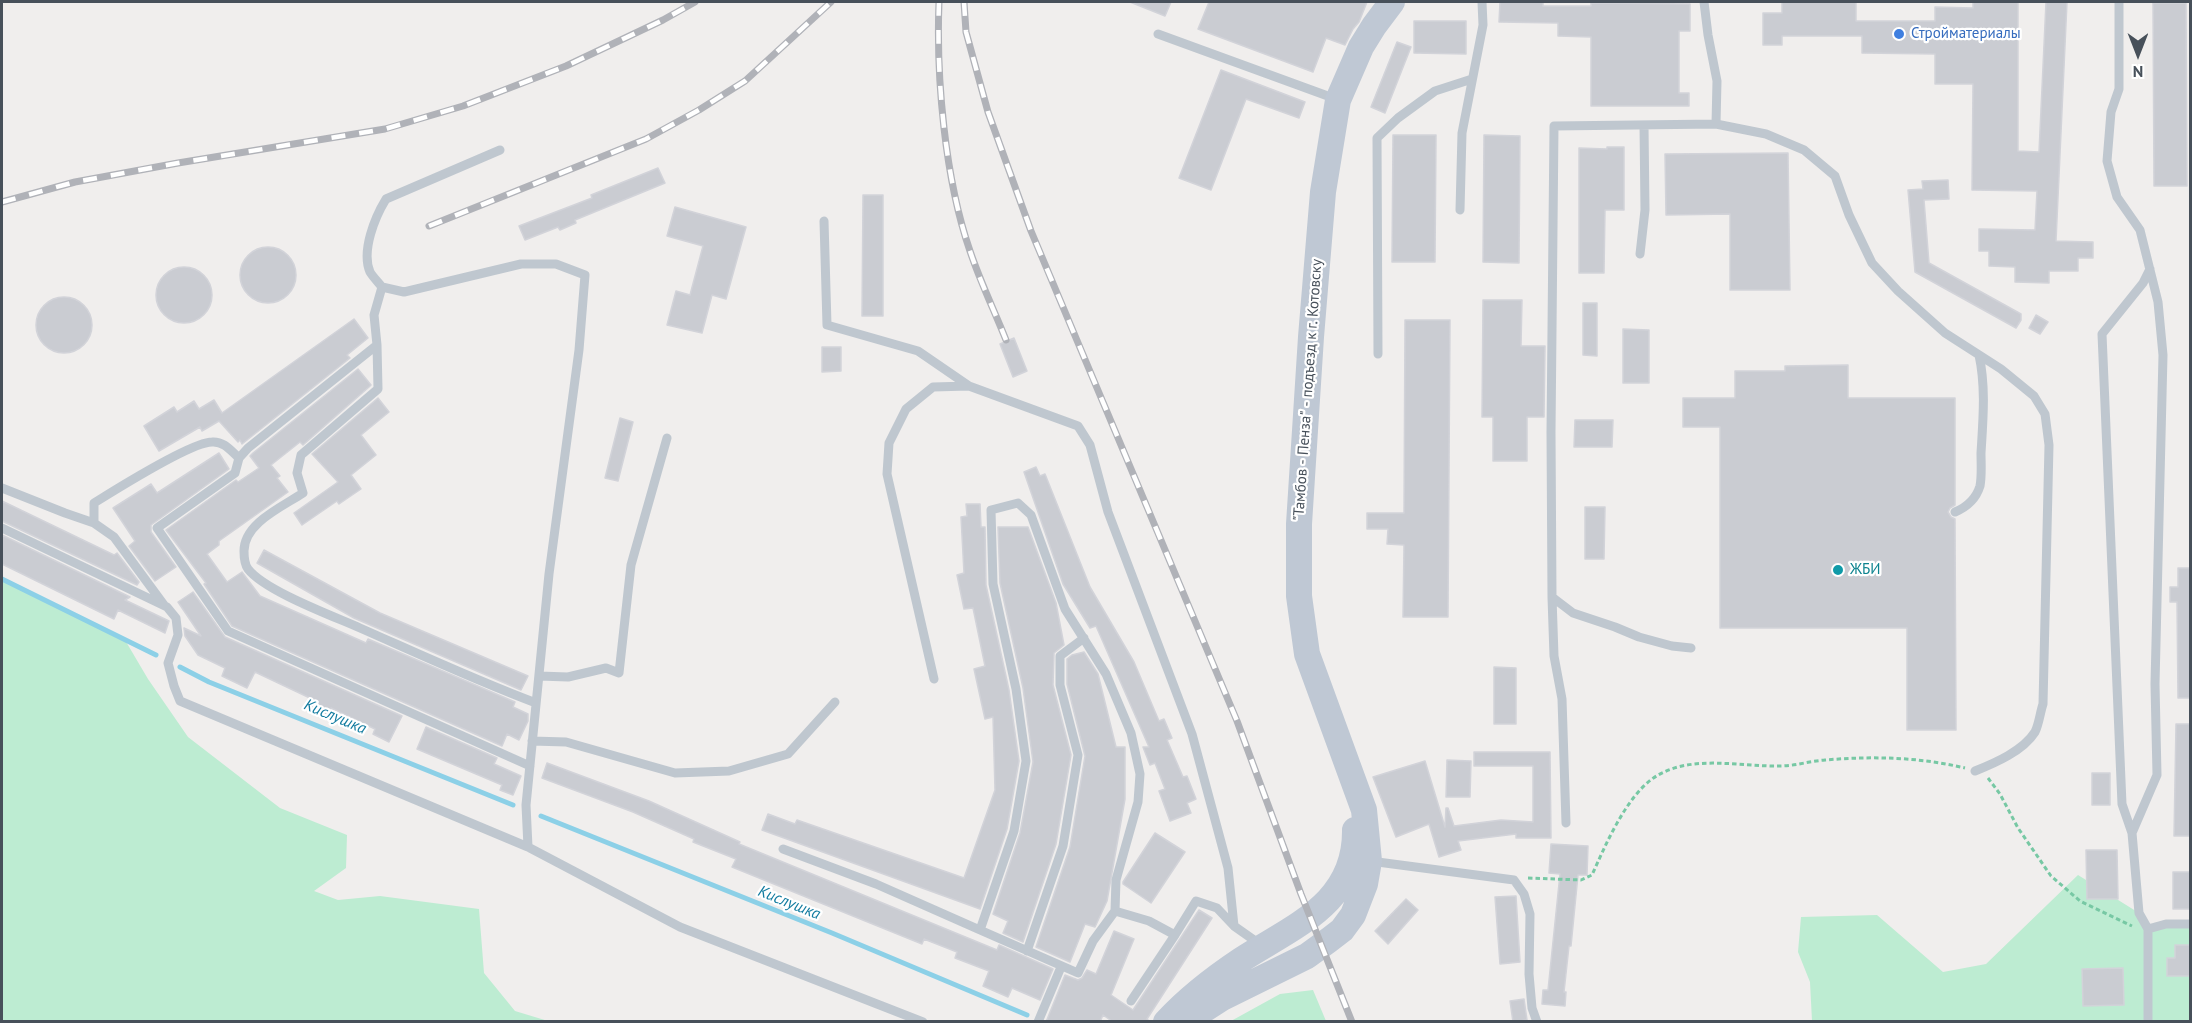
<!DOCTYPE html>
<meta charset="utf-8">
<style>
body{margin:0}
#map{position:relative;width:2192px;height:1023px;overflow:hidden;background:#f0eeed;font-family:"PT Sans",sans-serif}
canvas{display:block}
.frame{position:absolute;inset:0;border:3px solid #47505a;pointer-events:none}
.north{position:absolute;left:2108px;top:24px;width:60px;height:60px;-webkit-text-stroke:4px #fff;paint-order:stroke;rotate:180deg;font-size:16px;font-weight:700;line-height:24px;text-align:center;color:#47505a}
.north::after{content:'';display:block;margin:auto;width:21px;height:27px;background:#47505a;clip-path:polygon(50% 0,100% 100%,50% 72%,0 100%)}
</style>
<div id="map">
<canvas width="2192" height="1023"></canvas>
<div class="frame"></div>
<div class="north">N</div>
</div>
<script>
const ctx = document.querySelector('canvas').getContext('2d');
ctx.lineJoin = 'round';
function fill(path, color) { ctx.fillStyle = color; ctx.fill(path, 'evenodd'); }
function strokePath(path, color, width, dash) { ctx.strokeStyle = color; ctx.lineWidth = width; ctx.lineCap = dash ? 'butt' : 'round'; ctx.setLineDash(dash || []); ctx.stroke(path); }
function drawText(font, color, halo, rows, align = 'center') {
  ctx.font = font + ' "PT Sans",sans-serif'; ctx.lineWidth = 4.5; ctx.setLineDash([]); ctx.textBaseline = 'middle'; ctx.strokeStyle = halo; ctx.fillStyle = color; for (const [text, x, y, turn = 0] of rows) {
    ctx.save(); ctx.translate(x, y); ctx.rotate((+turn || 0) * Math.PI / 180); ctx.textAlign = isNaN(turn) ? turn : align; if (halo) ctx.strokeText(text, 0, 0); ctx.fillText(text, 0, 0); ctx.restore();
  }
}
fill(new Path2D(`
 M2 580 125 640 148 679 188 737 280 808 347 835 346 868 314 891 338 900 380 896 479 909 484 973 515 1011 548 1021H2Z
 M2078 875 2139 913 2148 929 2190 924V1021H1812L1810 982 1798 952 1801 917 1877 915 1943 972 1986 964Z
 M1313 990 1326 1021H1231L1280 994Z`), '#bdecd2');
strokePath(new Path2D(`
 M2 579 156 655
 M180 667 209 682 513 805
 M541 816 832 933 1027 1015`), '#8cd0e7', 5);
const building = new Path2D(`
 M1130 2H1171L1165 16Z
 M1209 2H1367L1359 22 1353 29 1345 45 1326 38 1313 72 1198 29Z
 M1500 2H1543V6H1591V3L1690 4V31H1679V93H1689V106H1591V37L1558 36V23L1499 22Z
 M1782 2H1856V21H1935V7L1973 8V2H2018V151L2039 152 2046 2H2067L2056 241 2093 242V258H2078V271H2049V283L2015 282V267L1989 266V251H1979V229L2035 230 2037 191 1972 190 1973 84H1935V54L1862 53V36H1782V45H1763V13H1782Z
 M2153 3H2186L2187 186H2154Z
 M1414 21H1466V54L1414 53Z
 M1397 42 1411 47 1385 113 1371 107Z
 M1221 70 1305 102 1299 118 1246 99 1211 190 1179 178Z
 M1393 135H1436L1435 262H1392Z
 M1484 135 1520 136 1519 263 1483 262Z
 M1607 147H1624V210H1605L1604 273H1579V148L1607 149Z
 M1788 153 1790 290H1730V214L1666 215 1665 154Z
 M658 168 665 183 575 220 576 223 560 230 558 227 525 240 519 226 592 198 591 195Z
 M1948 180 1949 199 1924 200 1929 263 2021 314V320L2016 328 1915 272 1908 190 1923 189 1922 181Z
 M863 195H883V316H862Z
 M675 207 746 227 726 299 712 295 702 333 667 325 676 291 690 295 703 246 667 236Z
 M240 275a28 28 0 1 1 56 0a28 28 0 1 1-56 0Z
 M156 295a28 28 0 1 1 56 0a28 28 0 1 1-56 0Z
 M36 325a28 28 0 1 1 56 0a28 28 0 1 1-56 0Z
 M1483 300H1522L1521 346H1545L1544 417H1527V461H1493V417H1482Z
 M1583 303H1597V356L1583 355Z
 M2036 315 2048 322 2040 334 2029 328Z
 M354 319 368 338 347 355 350 358 242 444 240 440 238 442 219 421 202 431 200 427 159 451 144 426 174 407 177 412 194 401 199 409 214 400 222 413Z
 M1405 320H1450L1448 617H1403L1404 545 1387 544 1388 529H1367V513H1404Z
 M1623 329 1649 330V383H1623Z
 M1014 338 1027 371 1013 377 1000 344Z
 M822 347H841V371L822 372Z
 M1848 365V398H1955V505L1950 508 1948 512 1951 517 1955 519 1956 730H1907V628H1720V427H1683V398H1735V371H1785V366Z
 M358 369 371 385 369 387 303 445 300 442 271 465 280 476 277 478 288 492 219 541V545L207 554 227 582 242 572 260 596 366 643 368 639 515 702 513 707 528 714V721L519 740 507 734 502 746 232 626 204 584 206 583 166 530 236 480 238 482 259 468 250 456 253 453Z
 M378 398 389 412 361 435 376 455 351 475 361 489 339 504 337 501 302 525 294 513 338 482 312 454Z
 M620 418 633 422 618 481 605 478Z
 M1575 420H1613L1612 447H1574Z
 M219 453 229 469 151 525V532L176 567 155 581 129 546 135 541 113 508 151 484 157 493Z
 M1036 467 1040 476 1045 474 1090 587 1134 662 1159 721 1164 719 1172 738 1167 740 1183 777 1187 776 1196 799 1187 803 1191 813 1170 821 1159 791 1165 789 1155 763 1150 765 1143 747H1149L1096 626 1090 628 1063 584 1024 472Z
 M2 501 114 555 117 553 139 582 137 585 2 521Z
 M966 504H980L981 527H985L986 585 1009 690 1019 761 1007 829 980 909 762 830 768 814 795 824 797 820 964 878 995 790 993 717 985 719 974 669 985 666 973 608 964 609 957 575 964 573 961 517 967 516Z
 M1585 507H1605L1604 559H1585Z
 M998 527H1028L1056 603 1064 645 1054 653 1053 685 1071 755 1056 844 1023 942 1003 933 1008 921 993 914 1020 833 1033 762 1023 688 1000 583Z
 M2 535 130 597 125 600 169 621 165 633 118 610 114 619 2 564Z
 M264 550 380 613 528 676 521 690 354 618 257 563Z
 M2178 568H2190V698H2178L2177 602H2170V587H2178Z
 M193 592 225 637 402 716 389 742 373 734 375 729 331 708 327 716 308 707 312 699 255 672 247 688 222 676 225 668 198 655 185 636 184 628 201 636 178 602Z
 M1084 652 1098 674 1116 747H1125V799L1107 901 1095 927 1085 924 1070 962 1036 947 1070 847 1085 756 1067 684V659L1072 655Z
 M1494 667 1516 668V724H1494Z
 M2176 724H2190V836H2174Z
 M426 727 497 758 494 764 521 776 513 795 500 790 502 785 417 749Z
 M1474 752H1550L1551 838H1516V834L1458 841 1461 850 1439 857 1429 824 1396 837 1373 777 1425 761 1445 827 1446 808H1448L1454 826 1501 820 1533 822V766H1474Z
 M1447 760 1471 761 1470 797H1446Z
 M547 763 649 801 740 842 739 844 997 950 999 945 1053 969 1040 1000 1012 988 1008 997 983 986 989 971 955 958 957 952 924 939 922 944 732 867 736 859 693 842 694 839 633 812 542 778Z
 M2092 773H2110V805H2092Z
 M1155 833 1185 852 1151 903 1123 884V882Z
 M1551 844 1588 846 1587 875H1578L1571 946H1569L1564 992H1566L1565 1006 1542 1004 1543 990H1548L1560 874 1549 873Z
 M2086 850H2117L2118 899H2087Z
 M2173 872H2190V909H2173Z
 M1516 896 1520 962 1500 964 1495 897Z
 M1406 899 1418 910 1388 944 1375 931Z
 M1199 910 1212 918 1147 1019 1150 1022H1113L1103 1015 1100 1022H1046L1065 975 1078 980 1082 978 1087 970 1096 974 1114 931 1134 939 1111 995 1133 1010Z
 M2175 945H2190V976H2167V958H2175Z
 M2123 968 2124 1005 2083 1006 2082 969Z
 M1524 999 1527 1020 1513 1022 1510 1001Z`);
fill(building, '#caccd2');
strokePath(building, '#d2d3d9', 1.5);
strokePath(new Path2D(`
 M1988 778 2000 794 2018 828 2051 876 2080 901 2132 926
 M1528 878 1581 880 1592 875C1605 846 1625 799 1652 779 1688 753 1739 767 1780 766 1795 766 1810 761 1825 760 1873 756 1919 757 1965 768`), '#77c8a4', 3, [4.5, 3]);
strokePath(new Path2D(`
 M2119 2V89L2111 112 2107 161 2117 197 2140 230 2158 302 2163 355 2155 684 2157 775 2132 833
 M1158 34 1336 99
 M1716 124 1766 134 1804 150 1835 176 1849 215 1872 263 1898 291 1945 333 2001 369 2034 396 2045 414 2049 445 2043 704C2040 713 2039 724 2035 732 2023 751 1995 763 1975 771
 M500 150 386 199C375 217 361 251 370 272 373 277 378 282 382 287L404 292 521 264H556L585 275 579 350 549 574 526 805 528 847
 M1460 210 1462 133 1483 25 1482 2
 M824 221 827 325 918 351 969 386 1078 426 1090 445 1108 512 1192 734 1228 868 1234 926 1261 945
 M1640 254 1645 210 1644 125
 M382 287 374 315 377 345 248 448 239 458 235 473 157 528 228 631 530 766
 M377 345 378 389 301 455 297 473 303 493C282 507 244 523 244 551 244 556 245 565 248 569 265 591 333 616 360 628 419 654 477 681 536 703
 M1378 354 1377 138 1398 118 1435 91 1472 79
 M2 488 65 513 94 523V503C115 490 191 442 212 442 224 441 231 451 239 458
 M1018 503 1031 515 1065 609 1106 674 1131 733 1140 774 1138 802 1116 880 1115 911 1093 941 1078 973 980 930 1014 831 1026 761 1016 689 993 584 991 510Z
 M1955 512C1967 507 1976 499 1980 486 1982 476 1981 463 1981 453 1983 420 1986 387 1979 355
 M94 523 114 537 164 605
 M2 528 167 607 176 618 178 635 168 663 174 686 180 701 528 847 680 927 923 1022
 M1552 597 1573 613 1615 627 1639 637 1672 646 1691 648
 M539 676 568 677 606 668 619 673 631 565 667 438
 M934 679 887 474 889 443 906 409 933 387 969 386
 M532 741 566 742 675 773 729 771 788 754 835 702
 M1566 823 1562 699 1554 656 1552 597 1551 432 1554 126 1716 124 1717 81 1708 35 1704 2
 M783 849 876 884 980 930
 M1370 861 1514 880 1524 894 1530 914 1529 974 1532 1008 1537 1022
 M1115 911 1149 921 1175 935 1131 1001
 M2148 929 2166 924H2190
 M1175 935 1196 901 1217 908 1234 926
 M1027 951 1063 846 1078 755 1060 685V656L1084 638
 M1038 1022 1061 967
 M2148 1022V929L2139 913 2132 833 2122 804 2102 334 2143 283 2150 269`), '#bfc7cf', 9);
strokePath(new Path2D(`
 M1166 1022C1188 998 1214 978 1241 960 1293 926 1356 904 1355 830
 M1185 1022 1222 998 1307 956 1329 940 1342 930 1353 915 1365 884 1369 861 1364 810 1307 654 1299 596V524L1311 337 1323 192 1338 100 1361 47 1374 26 1392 2`), '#bfc8d4', 26);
const rail = new Path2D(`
 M939 2C936 78 945 179 970 251 980 281 994 310 1006 340
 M964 2 966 32 988 112 1031 231 1237 721 1301 894 1352 1022
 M2 202 75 182 178 163 385 129 463 106 566 66 663 20 695 2
 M429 226 646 139 699 110 745 81 831 2`);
strokePath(rail, '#b0b2b8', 7);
strokePath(rail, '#fff', 4.5, [14]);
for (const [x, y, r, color] of [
 [1899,34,6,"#3f7fe0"],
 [1838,570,6,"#0f9aa8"]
]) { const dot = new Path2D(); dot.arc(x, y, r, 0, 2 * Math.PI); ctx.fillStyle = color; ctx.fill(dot); strokePath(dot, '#fff', 2); }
drawText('15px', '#366cbe', '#fff', [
 ["Стройматериалы",1911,34]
], 'left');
drawText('15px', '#47505a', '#fff', [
 ["\"Тамбов - Пенза\" - подъезд к г. Котовску",1308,390,-86]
]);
drawText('15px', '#0d838f', '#fff', [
 ["ЖБИ",1850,570]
], 'left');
drawText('italic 16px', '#137ca0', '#fff', [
 ["Кислушка",335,717,23],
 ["Кислушка",789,903,22]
]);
</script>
